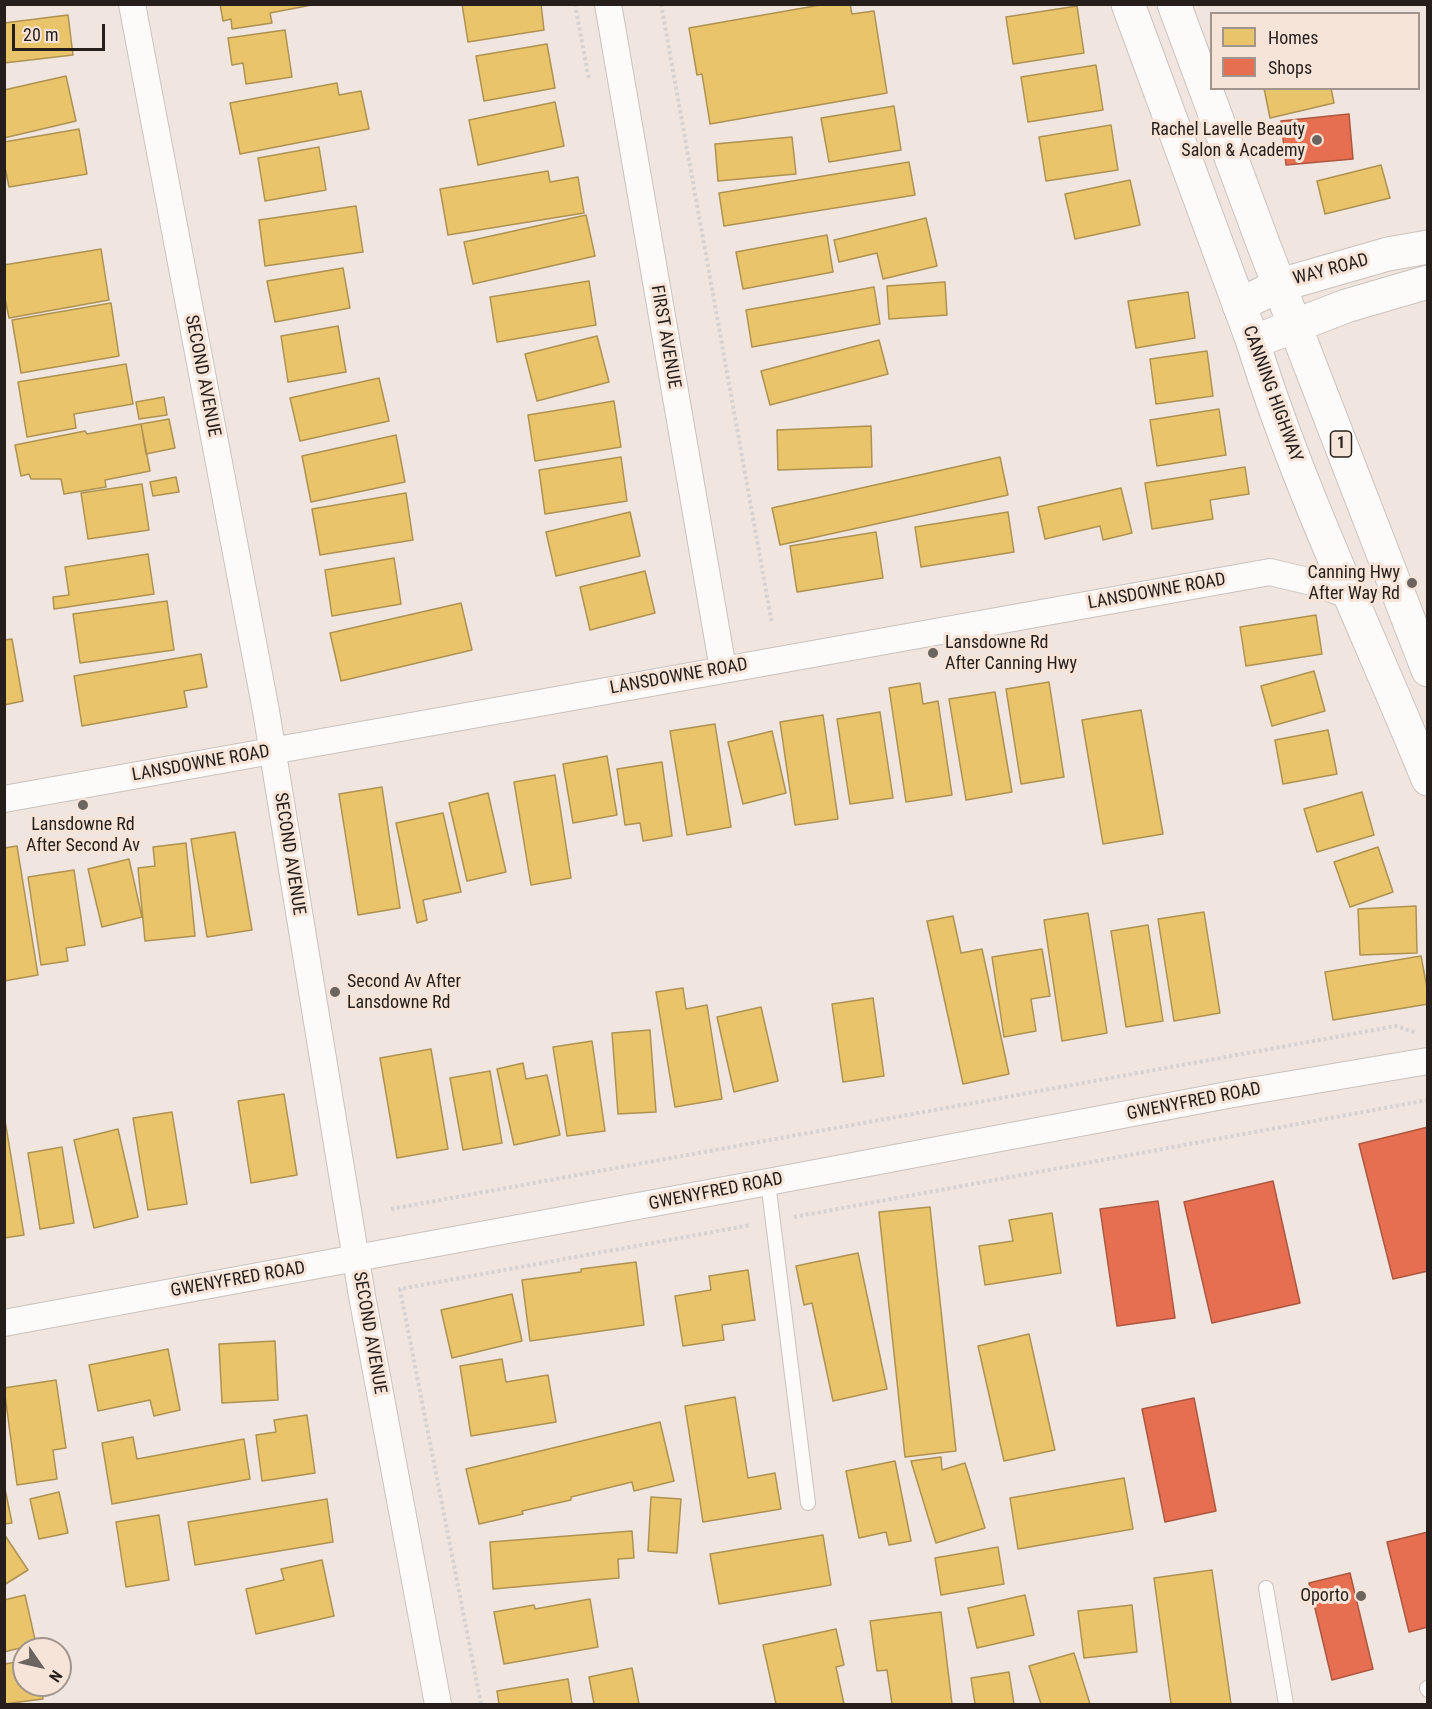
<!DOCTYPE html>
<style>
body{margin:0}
#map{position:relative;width:1432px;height:1709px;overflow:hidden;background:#f0e5df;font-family:"Roboto Condensed",sans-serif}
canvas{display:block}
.frame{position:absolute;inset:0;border:6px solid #251e1a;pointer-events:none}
.legend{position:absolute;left:1210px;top:12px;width:210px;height:78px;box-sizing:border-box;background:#f6e4d9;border:2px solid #a2958d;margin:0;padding:8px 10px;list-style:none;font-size:18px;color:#251e1a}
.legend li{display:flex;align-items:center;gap:12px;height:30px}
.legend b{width:30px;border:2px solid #a2958d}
.north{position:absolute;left:12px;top:1637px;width:60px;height:60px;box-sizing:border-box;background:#f6e4d9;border:2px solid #a2958d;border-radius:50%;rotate:124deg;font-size:16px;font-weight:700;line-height:24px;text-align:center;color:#251e1a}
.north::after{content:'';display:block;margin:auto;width:21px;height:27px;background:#6c645f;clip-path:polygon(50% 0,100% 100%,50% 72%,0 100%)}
.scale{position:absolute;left:12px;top:24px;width:93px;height:27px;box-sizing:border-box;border:3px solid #251e1a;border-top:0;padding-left:8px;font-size:18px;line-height:21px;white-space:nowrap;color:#251e1a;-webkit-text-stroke:4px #f6e4d9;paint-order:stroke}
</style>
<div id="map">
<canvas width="1432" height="1709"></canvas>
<div class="frame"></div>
<ul class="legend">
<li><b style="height:16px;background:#e9c46a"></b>Homes</li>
<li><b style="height:16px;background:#e76f51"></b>Shops</li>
</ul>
<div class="north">N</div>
<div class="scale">20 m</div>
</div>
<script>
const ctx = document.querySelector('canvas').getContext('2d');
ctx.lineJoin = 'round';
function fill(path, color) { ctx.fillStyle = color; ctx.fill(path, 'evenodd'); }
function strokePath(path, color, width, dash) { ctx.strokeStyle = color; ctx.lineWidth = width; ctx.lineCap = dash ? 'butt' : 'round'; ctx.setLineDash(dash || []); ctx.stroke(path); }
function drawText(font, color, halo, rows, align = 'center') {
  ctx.font = font + ' "Roboto Condensed",sans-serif'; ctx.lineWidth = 6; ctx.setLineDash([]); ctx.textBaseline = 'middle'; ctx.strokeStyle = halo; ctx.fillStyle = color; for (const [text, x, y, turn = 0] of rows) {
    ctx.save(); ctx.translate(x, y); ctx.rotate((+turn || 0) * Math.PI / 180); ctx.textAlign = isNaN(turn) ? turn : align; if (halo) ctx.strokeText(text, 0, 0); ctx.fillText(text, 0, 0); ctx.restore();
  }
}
const homes = new Path2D(`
 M220 4H317L270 13 272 23 232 29 231 19 223 21Z
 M462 4H541L544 30 468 42Z
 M826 4H850L852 14 874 11 887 93 710 124 702 74 697 75 689 28Z
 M1077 6 1084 53 1013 64 1006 17Z
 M68 15 73 55 4 63V23Z
 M285 30 292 77 246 84 243 63 232 65 228 38Z
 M547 44 555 88 484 101 476 56Z
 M1096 65 1103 110 1028 122 1021 77Z
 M66 76 76 121 4 138V90Z
 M337 83 339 95 361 91 369 129 240 154 230 103Z
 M1264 88H1331L1334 103 1270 118Z
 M555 102 564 146 478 165 469 120Z
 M894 106 901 150 829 162 821 118Z
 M1111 125 1118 170 1046 181 1039 137Z
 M79 129 87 174 9 187 4 162V142Z
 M792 137 796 174 718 181 715 144Z
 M319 147 326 190 265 201 258 158Z
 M909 162 915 195 724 226 719 193Z
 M1381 165 1390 198 1325 214 1317 181Z
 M548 171 550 182 578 177 584 213 448 235 440 189Z
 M1130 180 1140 225 1075 239 1065 194Z
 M356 206 363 252 265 266 259 220Z
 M586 215 595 256 473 284 464 242Z
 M926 218 937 266 883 279 877 253 839 262 834 240Z
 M827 235 833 272 743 289 736 252Z
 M101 249 109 300 9 318 4 294V265Z
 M343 268 350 308 275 322 267 281Z
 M589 281 596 325 497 342 490 297Z
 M945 282 947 315 889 319 887 286Z
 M874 287 880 324 752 347 746 310Z
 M1188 292 1195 338 1136 348 1128 301Z
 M111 303 119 356 21 373 12 320Z
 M338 326 346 372 288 382 281 336Z
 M597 336 609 382 537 401 525 354Z
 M879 340 888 374 770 405 761 371Z
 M1207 351 1213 396 1156 404 1150 359Z
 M126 364 133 404 74 414 76 428 27 437 18 382Z
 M379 378 389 421 300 441 290 398Z
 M164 397 167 415 139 419 136 402Z
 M614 401 621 447 535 461 528 415Z
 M1219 409 1226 455 1157 466 1150 420Z
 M169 419 175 448 146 454 141 424Z
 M141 424 150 471 105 480 106 487 64 494 61 479H31L29 474 21 476 15 445 85 431 87 434Z
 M871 426 872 467 778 470 777 430Z
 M396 435 405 482 311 502 302 456Z
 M621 457 627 501 545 514 539 470Z
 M1000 457 1008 495 780 545 772 508Z
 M1245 467 1249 494 1210 500 1213 519 1152 529 1145 483Z
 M176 477 179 492 153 496 150 482Z
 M142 484 149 530 88 539 81 493Z
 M1121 488 1132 533 1103 540 1100 526 1045 539 1038 507Z
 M406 493 413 540 320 555 312 509Z
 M630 512 640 556 556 576 546 532Z
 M1008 512 1014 552 921 567 915 527Z
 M876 532 883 578 797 592 790 546Z
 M148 554 154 594 54 609 53 597 69 595 65 567Z
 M394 558 401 604 332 616 325 570Z
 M645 571 655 613 590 630 580 587Z
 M167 601 174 650 80 663 73 614Z
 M461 603 472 650 341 681 330 633Z
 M1316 615 1322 654 1246 666 1240 627Z
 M12 639 23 701 4 705V640Z
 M201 654 207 687 184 691 187 707 82 726 74 676Z
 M1314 671 1325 711 1272 726 1261 686Z
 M1049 682 1064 777 1021 784 1006 689Z
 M920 683 923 704 938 701 952 795 906 802 889 688Z
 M995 692 1012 792 966 800 949 699Z
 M1141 710 1163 834 1103 844 1082 720Z
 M880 712 893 798 850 804 837 719Z
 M823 715 838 819 795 825 780 722Z
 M715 724 731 827 687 835 670 731Z
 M1328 730 1337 774 1283 784 1275 740Z
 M772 731 786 793 743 804 728 742Z
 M607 756 617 815 573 823 563 764Z
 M662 762 672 836 643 841 640 823 625 825 617 769Z
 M555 775 571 878 531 885 514 782Z
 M382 787 400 908 358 915 339 794Z
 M1362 792 1374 835 1317 852 1304 809Z
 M488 793 506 872 467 881 449 803Z
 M443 813 461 892 423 900 427 920 417 923 396 823Z
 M235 832 252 930 207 937 191 839Z
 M186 843 195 936 145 941 138 868 155 866 153 847Z
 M17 846 38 975 4 981V848Z
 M1378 847 1393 892 1350 907 1334 862Z
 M129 859 142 917 102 927 88 869Z
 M74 870 85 945 66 948 68 961 41 965 28 877Z
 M1416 906 1417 953 1360 955 1358 909Z
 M1204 912 1220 1013 1174 1021 1158 919Z
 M1088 913 1107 1033 1062 1041 1044 920Z
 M953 916 961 953 982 949 1009 1074 963 1084 927 921Z
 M1148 925 1163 1021 1126 1027 1111 931Z
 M1042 949 1050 996 1031 999 1036 1031 1004 1037 992 957Z
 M1421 956 1428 993V1004L1333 1020 1325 972Z
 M683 988 686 1009 707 1005 722 1099 675 1107 656 992Z
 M873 998 884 1076 843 1082 832 1004Z
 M761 1007 778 1081 734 1092 717 1017Z
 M650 1030 656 1112 618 1114 612 1033Z
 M592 1041 605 1131 567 1136 553 1047Z
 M431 1049 448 1149 397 1158 380 1058Z
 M523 1063 526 1079 547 1075 560 1135 514 1145 497 1069Z
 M490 1071 502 1143 463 1150 450 1078Z
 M284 1094 297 1175 251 1183 238 1101Z
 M172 1112 187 1204 148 1210 133 1118Z
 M4 1114 24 1235 4 1238Z
 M118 1129 138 1217 94 1228 74 1140Z
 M62 1147 74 1223 40 1229 28 1153Z
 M930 1207 956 1451 905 1457 879 1212Z
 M1052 1213 1061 1273 985 1285 979 1246 1013 1241 1009 1220Z
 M858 1253 887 1389 833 1401 812 1303 804 1305 796 1266Z
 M636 1262 644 1325 530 1341 522 1280 581 1272V1269Z
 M748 1270 755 1320 722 1325 724 1340 683 1346 675 1296 711 1290 709 1276Z
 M512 1294 522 1341 452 1358 441 1310Z
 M1029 1334 1055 1450 1004 1461 978 1346Z
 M275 1341 278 1400 222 1403 219 1344Z
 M168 1349 180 1410 154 1416 150 1400 98 1411 89 1365Z
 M502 1359 506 1382 548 1375 556 1422 471 1436 460 1366Z
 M56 1380 66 1448 53 1450 57 1479 17 1485 4 1388Z
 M735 1397 748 1478 775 1473 781 1509 703 1522 685 1406Z
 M307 1415 315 1473 262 1481 256 1435 276 1432 274 1420Z
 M660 1422 674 1481 634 1491 632 1482 571 1497V1500L522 1511 523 1514 479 1524 466 1469Z
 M133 1437 137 1459 244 1439 250 1479 112 1504 102 1443Z
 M941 1457 942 1470 965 1463 985 1528 936 1543 911 1461Z
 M895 1461 911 1541 889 1545 886 1532 859 1538 846 1471Z
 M1124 1478 1133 1529 1018 1549 1010 1498Z
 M4 1484 12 1523 4 1524Z
 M59 1492 68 1533 39 1539 30 1499Z
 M651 1497 681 1499 677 1553 648 1551Z
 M327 1499 333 1542 195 1565 188 1522Z
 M159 1515 169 1580 126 1587 116 1522Z
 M632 1531 634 1558 618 1559 619 1578 493 1589 490 1542Z
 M4 1534 28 1570 4 1585Z
 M823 1535 831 1585 719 1604 710 1554Z
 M998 1547 1004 1584 941 1595 935 1558Z
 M322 1560 334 1616 256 1634 246 1589 284 1580 281 1569Z
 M1212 1570 1231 1704H1171L1154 1578Z
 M25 1595 36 1644 4 1652V1600Z
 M1025 1595 1034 1635 977 1648 968 1608Z
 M590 1599 598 1647 504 1664 494 1612 534 1605 535 1609Z
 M1132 1605 1137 1652 1084 1658 1078 1611Z
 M941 1612 952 1704H892L887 1670 877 1671 870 1621Z
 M836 1629 844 1665 836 1667 844 1704H776L763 1645Z
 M1074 1653 1090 1704H1041L1029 1666Z
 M24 1661V1685H41L43 1699 4 1704V1664Z
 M632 1668 639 1704H594L589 1677Z
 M1009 1672 1014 1704H975L971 1678Z
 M568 1679 572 1704H499L497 1691Z`);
fill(homes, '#e9c46a');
strokePath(homes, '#ae9252', 1.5);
const shops = new Path2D(`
 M1349 114 1353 159 1286 165 1281 121Z
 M1428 1127V1271L1393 1279 1359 1144Z
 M1273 1181 1300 1303 1212 1323 1184 1202Z
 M1158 1201 1175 1318 1117 1326 1100 1209Z
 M1194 1398 1216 1511 1165 1522 1142 1409Z
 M1428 1532V1627L1409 1632 1387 1542Z
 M1350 1573 1373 1669 1332 1680 1309 1583Z`);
fill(shops, '#e76f51');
strokePath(shops, '#ad5740', 1.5);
const service = new Path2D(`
 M768 1182 808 1503
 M1266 1588 1286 1704
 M1427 1688 1428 1690`);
const minor = new Path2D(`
 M132 4 266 711 362 1296 438 1704
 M608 4 723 669
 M4 799 1270 572 1312 582 1351 596
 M4 1323 768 1182 1233 1094 1428 1061`);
const secondary = new Path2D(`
 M1239 305 1280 285 1388 254 1428 247
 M1253 342 1346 306 1428 282`);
const trunk = new Path2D(`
 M1128 4 1253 342C1299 491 1369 634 1428 779
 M1174 4 1264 246 1428 670`);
strokePath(service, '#cac2bd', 16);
strokePath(minor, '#cac2bd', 28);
strokePath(secondary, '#cac2bd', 35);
strokePath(trunk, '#cac2bd', 35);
strokePath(new Path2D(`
 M575 4 589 80
 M661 4 772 624
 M391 1209 1396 1026 1416 1033
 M794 1217 1428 1100
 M481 1704 400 1289 751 1225`), '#d6d2d1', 4, [3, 3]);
strokePath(service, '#fdfbfa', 14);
strokePath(minor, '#fdfbfa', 26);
strokePath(secondary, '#fdfbfa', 33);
strokePath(trunk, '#fdfbfa', 33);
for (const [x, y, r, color] of [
 [1317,140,6,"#6c645f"],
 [1412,583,6,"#6c645f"],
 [933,653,6,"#6c645f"],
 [83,805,6,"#6c645f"],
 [335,992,6,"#6c645f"],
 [1361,1596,6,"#6c645f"]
]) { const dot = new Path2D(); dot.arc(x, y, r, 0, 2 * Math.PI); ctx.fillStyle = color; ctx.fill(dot); strokePath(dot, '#f6e4d9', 2); }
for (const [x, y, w] of [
 [1341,444,21]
]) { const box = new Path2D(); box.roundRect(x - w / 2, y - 13, w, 26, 4.5); ctx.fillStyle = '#f6e4d9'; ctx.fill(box); strokePath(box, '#251e1a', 1.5); }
drawText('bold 16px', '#251e1a', null, [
 ["1",1341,444]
]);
drawText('18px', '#251e1a', '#f6e4d9', [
 ["Rachel Lavelle Beauty",1305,130],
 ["Salon & Academy",1305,151],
 ["Canning Hwy",1400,573],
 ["After Way Rd",1400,594],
 ["Lansdowne Rd",945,643,"left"],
 ["After Canning Hwy",945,664,"left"],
 ["Lansdowne Rd",83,825,"center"],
 ["After Second Av",83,846,"center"],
 ["Second Av After",347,982,"left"],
 ["Lansdowne Rd",347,1003,"left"],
 ["Oporto",1349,1596]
], 'right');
drawText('18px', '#251e1a', '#f6e4d9', [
 ["WAY ROAD",1331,270,-15],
 ["FIRST AVENUE",665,337,80],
 ["SECOND AVENUE",202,376,79],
 ["CANNING HIGHWAY",1272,394,70],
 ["LANSDOWNE ROAD",1157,592,-10],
 ["LANSDOWNE ROAD",679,677,-10],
 ["LANSDOWNE ROAD",201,764,-10],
 ["SECOND AVENUE",289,854,81],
 ["GWENYFRED ROAD",1194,1102,-11],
 ["GWENYFRED ROAD",716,1192,-11],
 ["GWENYFRED ROAD",238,1280,-10],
 ["SECOND AVENUE",369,1333,80]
]);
</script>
